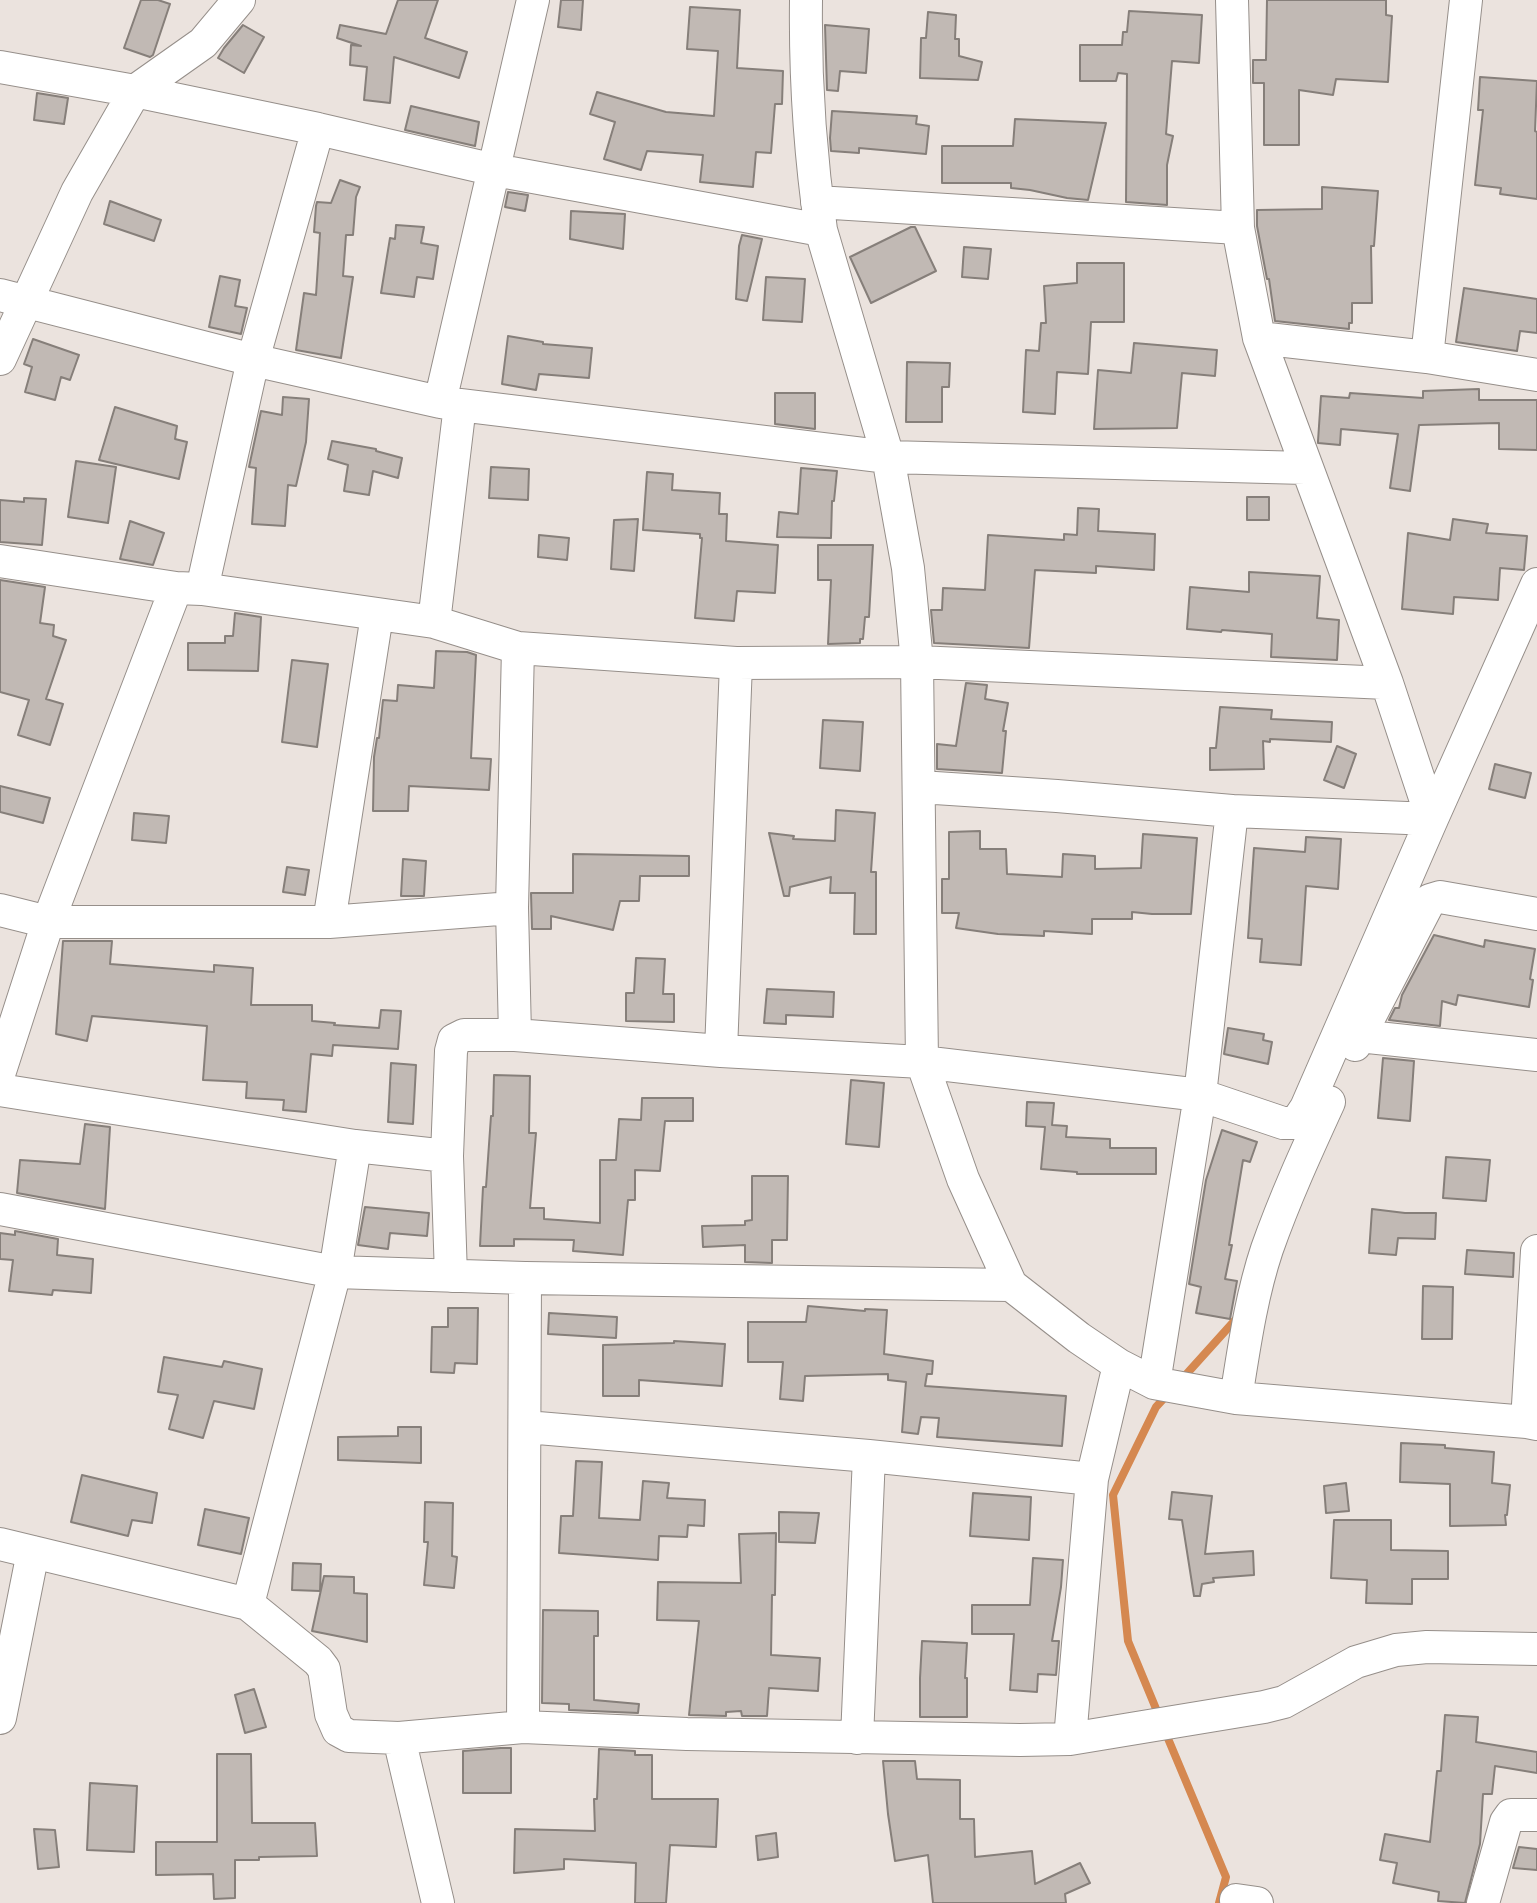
<!DOCTYPE html>
<style>
body{margin:0}
canvas{display:block;background:#ebe3de}
</style>
<canvas width="1537" height="1903"></canvas>
<script>
const ctx = document.querySelector('canvas').getContext('2d');
ctx.lineJoin = 'round';
function strokePath(path, color, width, dash) { ctx.strokeStyle = color; ctx.lineWidth = width; ctx.lineCap = dash ? 'butt' : 'round'; ctx.setLineDash(dash || []); ctx.stroke(path); }
function fill(path, color) { ctx.fillStyle = color; ctx.fill(path, 'evenodd'); }
strokePath(new Path2D(`
 M1182 1379 1237 1318
 M1159 1716 1128 1641 1113 1495 1156 1407 1167 1395
 M1164 1729 1226 1877 1219 1903`), '#d58850', 8);
const building = new Path2D(`
 M141 0H158L170 4 153 55 150 57 124 48Z
 M398 0H438L425 38 467 52 459 78 394 57 390 103 364 100 367 67 350 65 351 45 361 46 337 38 340 25 386 34Z
 M561 0H583L581 30 558 27Z
 M1267 0H1386V15L1392 16 1388 82 1336 79 1333 95 1299 90V145H1264V83H1253V60H1266Z
 M690 7 740 10 737 68 783 71 782 104H775L771 153 756 152 753 187 700 182 703 155 647 151 641 170 604 159 615 122 590 114 597 92 666 112 714 116 718 51 687 49Z
 M1129 11 1202 15 1199 63 1172 61 1166 134 1173 136 1167 165V205L1126 202 1127 74 1118 73 1116 81H1080V45H1122L1123 32H1127Z
 M928 12 956 15 955 39H959V56L982 62 978 80 920 78 921 38H926Z
 M243 25 264 37 244 73 218 58 224 48Z
 M825 25 869 29 866 73 840 71 838 91 827 90Z
 M1480 77 1537 81 1535 131 1537 132V199L1500 194 1501 188 1475 185 1483 110H1478Z
 M37 93 68 98 64 124 34 120Z
 M411 106 479 122 475 146 405 130Z
 M832 111 917 116 916 124 929 126 926 154 859 148V153L831 151 830 138Z
 M1015 119 1106 123 1088 200 1067 198 1030 190 1011 188V183H942V146H1013Z
 M340 180 360 187 356 197 353 235H346L343 276 353 277 341 358 296 350 304 293 316 295 320 233 314 232 316 206 317 202 331 203Z
 M1322 187 1378 191 1374 246H1371L1372 303H1352V323H1349V329L1275 321 1269 279H1267L1257 226V210L1322 209Z
 M508 192 528 195 525 211 505 207Z
 M110 201 161 220 154 241 104 224Z
 M571 211 625 214 623 249 570 239Z
 M396 225 424 227 421 243 438 246 433 279 417 277 414 297 381 293 390 238 395 239Z
 M911 227H915L936 271 871 303 850 257Z
 M742 235 762 239 747 301 736 299 739 246Z
 M964 247 991 249 988 279 962 277Z
 M1077 263H1124V322H1091L1088 374 1057 372 1055 414 1023 412 1026 350 1039 351 1041 323H1046L1044 286 1077 283Z
 M220 276 240 280 235 306 247 308 241 334 209 327Z
 M766 277 805 279 802 322 763 320Z
 M1464 288 1537 299V333L1520 331 1517 351 1456 342Z
 M508 336 543 342V344L592 348 589 378 539 374 536 390 502 384Z
 M33 339 79 355 70 380 61 377 55 400 25 392 32 367 24 364Z
 M1134 343 1217 350 1215 376 1182 373 1177 428 1094 429 1098 370 1131 373Z
 M907 362 950 363 949 387H942V422H906Z
 M1479 389V400H1537V450L1499 449V423L1419 425 1410 491 1390 488 1398 434 1341 429 1340 445 1318 443V441L1321 396 1349 398 1350 393 1423 398V391Z
 M775 393H815V429L775 424Z
 M283 397 309 399 306 442 296 486 288 485 285 526 252 524 256 468 249 467 261 411 282 415Z
 M115 407 177 426 175 439 187 442 179 479 99 460Z
 M332 441 376 449V451L402 458 398 478 373 471 369 495 344 491 348 465 328 459Z
 M76 461 116 467 108 523 68 517Z
 M491 467 529 469 528 500 489 498Z
 M801 468 837 471 834 501H832L831 538 777 537 779 512 798 514Z
 M647 472 673 474 672 490 720 493 719 514H727L726 541 778 545 775 593 737 591 734 621 695 618 702 538H700V534L643 530Z
 M1247 497H1269V520H1247Z
 M24 498 46 499 42 545 0 542V500L24 502Z
 M1078 508 1099 509 1098 531 1155 534 1154 570 1096 566V573L1035 570 1029 648 934 643 931 610H942L943 588 985 590 988 535 1064 540V534L1077 535Z
 M638 519 634 571 611 569 614 520Z
 M1453 519 1488 524 1486 533 1527 536 1524 570 1500 568 1498 600 1454 597 1453 614 1402 609 1408 533 1450 540Z
 M130 521 164 533 153 565 120 559Z
 M539 535 569 538 567 560 538 557Z
 M818 545H873L869 617H865L863 639H860V643L828 644 831 580H818Z
 M1249 572 1320 576 1317 618 1339 620 1337 660 1271 657 1272 634 1222 630 1221 632 1187 629 1190 587 1249 592Z
 M0 580 45 587 40 623 54 625 53 636 66 640 46 699 63 704 50 745 18 735 29 700 0 692Z
 M235 613 261 617 258 671 188 670V643H225V636H233Z
 M436 651 467 652 476 655 471 758 491 759 489 790 409 786 408 811H373L374 757 377 738H379L383 700 397 701 398 685 434 688Z
 M292 660 328 664 317 747 282 742Z
 M966 683 987 685 985 699 1008 703 1003 731H1006L1002 773 937 769V744L956 746Z
 M1220 707 1272 710 1271 719 1332 722 1331 742 1270 739V742L1263 741 1264 769 1210 770V748H1216Z
 M823 720 863 722 860 771 820 768Z
 M1337 746 1356 754 1344 788 1324 780Z
 M1495 764 1531 773 1525 798 1489 789Z
 M0 786 50 798 43 823 0 812Z
 M836 810 875 813 871 872H876V934H854L855 893H830L831 877 790 887 789 896H784L769 833 794 836 793 839 835 841Z
 M134 813 169 816 166 843 132 840Z
 M980 831V849H1006L1007 874 1062 877 1063 854 1095 856V869L1141 868 1143 834 1197 838 1191 914H1152L1132 912V919H1092V934L1044 931V936L998 934 956 928 959 913H942V879H949V832Z
 M1306 837 1341 839 1338 889 1306 886 1301 965 1260 962 1262 939 1248 938 1254 848 1305 852Z
 M573 854 689 856V876H640L639 901H620L613 930 551 916V929H532L531 893H573Z
 M403 859 426 861 424 896H401Z
 M287 867 309 870 305 895 283 892Z
 M1434 935 1484 947 1485 940 1535 949 1530 979 1533 980 1529 1007 1458 995 1456 1005 1442 1001 1440 1026 1389 1020 1395 1008H1399L1402 995Z
 M63 941H112L110 964 214 972V965L253 968 251 1005H312V1021L335 1023 334 1025 379 1028 381 1010 401 1011 398 1049 333 1045 332 1056 311 1054 306 1112 283 1110 284 1100 246 1098 247 1082 203 1080 207 1026 92 1016 87 1041 56 1034Z
 M636 958 665 959 663 994H674V1022L626 1021V993H634Z
 M767 989 834 992 833 1017 786 1015V1024L764 1023Z
 M1228 1028 1264 1034 1263 1040 1272 1042 1268 1064 1224 1054Z
 M1383 1058 1414 1061 1410 1121 1378 1118Z
 M391 1063 416 1065 413 1124 388 1122Z
 M494 1075 530 1076 529 1133H536L530 1208H544V1219L600 1223V1160H616L619 1119 641 1120 642 1098H693V1121H665L660 1171 635 1170V1200H628L623 1255 573 1251 574 1240 514 1239V1246H480L483 1187H486L491 1116H493Z
 M851 1080 884 1083 879 1147 846 1144Z
 M1027 1102 1054 1103 1052 1125 1067 1126 1066 1137 1110 1139V1148H1156V1174H1077V1172L1041 1169 1045 1127 1026 1126Z
 M85 1124 110 1127 105 1209 17 1193 20 1160 80 1164Z
 M1222 1130 1257 1142 1250 1162 1243 1160 1229 1245H1232L1225 1279 1237 1281 1230 1319 1196 1313 1201 1287 1189 1284 1206 1180Z
 M1446 1157 1490 1160 1486 1201 1443 1198Z
 M752 1176H788L787 1240H772V1263L745 1262V1245L703 1247 702 1226 745 1225V1221L752 1220Z
 M365 1207 429 1213 427 1236 390 1233 388 1249 358 1245Z
 M1372 1209 1405 1213H1436L1435 1239 1398 1238 1396 1255 1369 1253Z
 M15 1231 58 1239 57 1255 93 1259 91 1293 53 1290 52 1295 9 1291 13 1260 0 1259V1233L15 1235Z
 M1467 1250 1514 1253 1513 1277 1465 1274Z
 M1423 1286 1453 1287 1452 1339H1422Z
 M808 1306 865 1311V1309L887 1310 884 1354 933 1361 932 1374H927L925 1386 1066 1396 1062 1446 937 1437 939 1418 921 1417 918 1434 902 1432 906 1382 888 1380V1374L805 1376 803 1401 780 1399 783 1362H748V1322H806Z
 M448 1308H478L477 1364 455 1363 454 1373 431 1372 432 1327H448Z
 M549 1313 617 1317 616 1338 548 1334Z
 M674 1341 725 1344 722 1386 639 1380V1396H603V1345L674 1343Z
 M164 1357 222 1367 224 1361 262 1369 254 1409 214 1401 203 1438 169 1429 178 1395 158 1392Z
 M398 1427H421V1463L338 1460V1437L398 1436Z
 M1401 1443 1445 1445V1448L1494 1452 1492 1483 1510 1485 1507 1515H1505L1506 1525 1450 1526V1484L1400 1482Z
 M576 1461 602 1462 599 1518 640 1520 643 1481 669 1483 667 1498 705 1500 704 1526 688 1525 687 1537 659 1536 658 1560 559 1553 561 1516H573Z
 M82 1475 157 1493 152 1523 132 1520 128 1536 71 1522Z
 M1346 1483 1349 1511 1326 1513 1324 1486Z
 M1172 1492 1212 1496 1205 1554 1253 1551 1254 1575 1213 1578 1214 1582 1202 1584 1200 1596H1194L1182 1520 1169 1519Z
 M973 1493 1031 1497 1029 1540 970 1536Z
 M425 1502 453 1503 452 1556 457 1557 454 1588 424 1585 428 1542H424Z
 M205 1509 249 1518 241 1554 198 1545Z
 M779 1512 819 1513 815 1543 779 1542Z
 M1334 1520H1391V1550L1448 1551V1579H1412V1604L1366 1603 1367 1580 1331 1578Z
 M776 1533 775 1595H772L771 1655 820 1658 818 1691 769 1688 767 1716H742L741 1711 726 1712V1716L689 1715 699 1621 657 1620 658 1582 741 1583 739 1534Z
 M1033 1558 1063 1560 1061 1587 1052 1641H1059L1056 1675 1038 1674 1037 1692 1010 1690 1014 1634H972V1605H1030Z
 M293 1563 321 1564 320 1591 292 1590Z
 M324 1576 354 1577V1593L367 1594V1642L312 1631Z
 M543 1610 598 1611V1636H594V1700L639 1704 638 1713 569 1710V1704L542 1703Z
 M922 1641 967 1643 965 1678H967V1717H920V1678Z
 M254 1689 266 1727 245 1733 235 1695Z
 M1445 1715 1478 1717 1476 1742 1537 1752V1773L1495 1766 1492 1794H1483L1480 1844 1465 1903 1438 1901 1439 1892 1393 1883 1397 1863 1380 1860 1385 1834 1430 1842 1437 1771H1441Z
 M501 1748H511V1793H463V1751Z
 M599 1749 635 1751V1755H652V1799H718L716 1847 670 1845 666 1903H635L636 1863 564 1859V1869L514 1873 515 1829 595 1831 594 1799H597Z
 M217 1754H251L252 1823H315L317 1856 259 1857V1860H235V1898L214 1899 213 1874 156 1875V1842H217Z
 M883 1761H915L917 1779 960 1780V1819H974L975 1857 1032 1851 1035 1884 1080 1863 1090 1883 1065 1894 1066 1903H933L928 1855 895 1861 888 1814Z
 M90 1783 137 1786 134 1852 87 1850Z
 M34 1829 55 1830 59 1867 38 1869Z
 M776 1833 778 1857 758 1860 756 1836Z
 M1519 1847 1537 1849V1870L1513 1868Z`);
fill(building, '#c1b9b4');
strokePath(building, '#867f7a', 2);
const minor = new Path2D(`
 M806 0C805 76 810 154 821 230L888 457 908 568 917 662 922 1062 963 1179 1011 1285 1079 1338 1119 1365 1154 1383 1236 1398 1527 1422 1537 1424
 M1232 0 1238 228 1259 338 1387 683 1432 819
 M0 67 135 91 318 129 495 170 821 230
 M817 202 1238 228
 M0 295 253 360 440 402
 M1259 338 1427 357 1537 375
 M1427 357 1466 0
 M0 359 77 192 135 91 203 43 239 0
 M460 405 888 457 1305 468
 M0 561 176 588 202 589 434 622 518 648 736 663 917 662 1387 683
 M202 589 253 360 318 129
 M434 622 460 405 440 402 533 0
 M920 787 1057 796 1232 811 1432 819
 M0 910 48 922H329L512 908
 M329 922 377 615
 M515 1035 512 908 518 648
 M1359 1036 1537 1055
 M1355 1045 1430 900 1440 897 1537 914
 M721 1051 736 663
 M0 1071 48 922 176 588
 M0 1090 355 1146 447 1156
 M0 1209 335 1272 525 1278 1011 1285
 M451 1276 447 1156 451 1051 454 1040 464 1035H515L721 1051 922 1062 1200 1095 1283 1123H1296L1306 1108 1432 819 1537 584
 M1154 1383 1200 1095 1232 811
 M1236 1398C1244 1348 1251 1297 1267 1249 1285 1198 1307 1150 1329 1102
 M1527 1422 1537 1251
 M526 1427 869 1456 1092 1479
 M0 1544 248 1604 318 1661 324 1669 331 1714 338 1730 349 1736 399 1738 523 1727 687 1734 1020 1740 1070 1739 1264 1707 1284 1702 1356 1662 1396 1650 1427 1647 1537 1649
 M248 1604 335 1272 355 1146
 M0 1718 33 1552
 M523 1727 525 1278
 M399 1738 438 1903
 M857 1738 869 1456
 M1070 1739 1092 1479 1119 1365
 M1236 1900 1257 1903
 M1483 1903 1506 1822 1511 1815H1537`);
strokePath(minor, '#968f8a', 34);
strokePath(minor, '#fff', 32);
</script>
